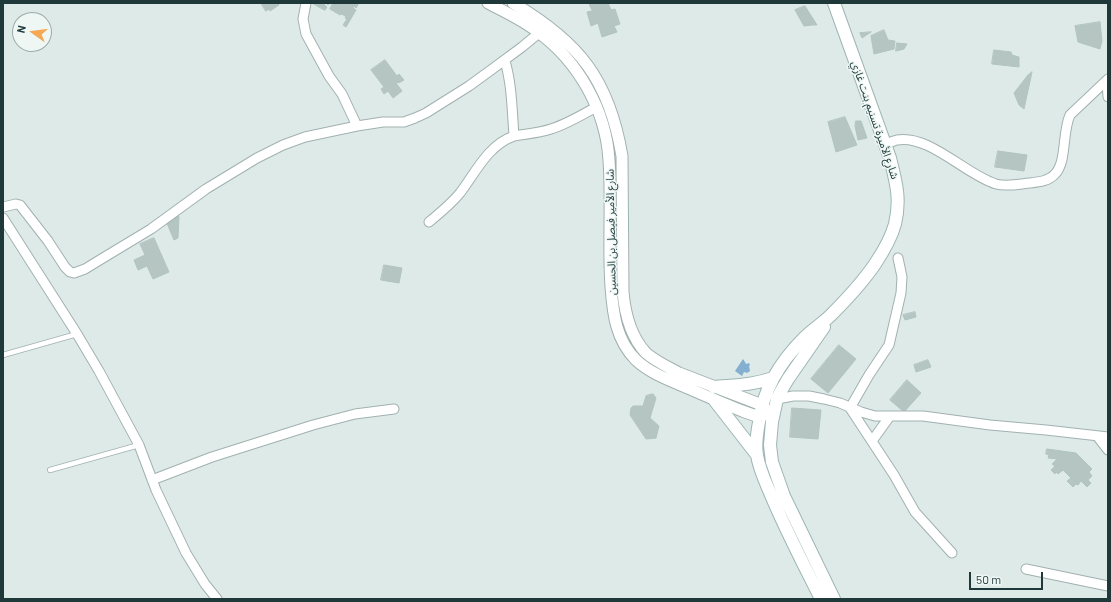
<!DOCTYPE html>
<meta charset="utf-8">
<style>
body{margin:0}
#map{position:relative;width:1111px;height:602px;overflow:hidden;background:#deeae8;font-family:Barlow,sans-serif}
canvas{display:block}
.frame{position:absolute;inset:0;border:4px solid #1f393a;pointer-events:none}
.north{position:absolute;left:12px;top:12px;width:40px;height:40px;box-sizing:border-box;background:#eff7f5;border:1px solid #9cabaa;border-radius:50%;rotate:284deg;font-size:11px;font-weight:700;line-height:16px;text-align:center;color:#1f393a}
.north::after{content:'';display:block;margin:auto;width:14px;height:18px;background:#f4a952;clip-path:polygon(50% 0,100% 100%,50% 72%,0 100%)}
.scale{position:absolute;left:969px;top:572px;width:74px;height:18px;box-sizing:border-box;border:2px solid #1f393a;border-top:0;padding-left:5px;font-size:12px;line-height:14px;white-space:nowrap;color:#1f393a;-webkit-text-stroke:3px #eff7f5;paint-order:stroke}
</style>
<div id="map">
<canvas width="1111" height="602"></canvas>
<div class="frame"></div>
<div class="north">N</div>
<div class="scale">50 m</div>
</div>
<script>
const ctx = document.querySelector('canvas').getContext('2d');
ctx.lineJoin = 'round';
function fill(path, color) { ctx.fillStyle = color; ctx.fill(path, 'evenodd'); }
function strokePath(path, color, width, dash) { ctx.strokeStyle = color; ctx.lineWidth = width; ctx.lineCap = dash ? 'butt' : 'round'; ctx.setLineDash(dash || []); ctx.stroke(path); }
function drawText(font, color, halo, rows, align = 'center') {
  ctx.font = font + ' Barlow,"Noto Sans Arabic",sans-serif'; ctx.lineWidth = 3; ctx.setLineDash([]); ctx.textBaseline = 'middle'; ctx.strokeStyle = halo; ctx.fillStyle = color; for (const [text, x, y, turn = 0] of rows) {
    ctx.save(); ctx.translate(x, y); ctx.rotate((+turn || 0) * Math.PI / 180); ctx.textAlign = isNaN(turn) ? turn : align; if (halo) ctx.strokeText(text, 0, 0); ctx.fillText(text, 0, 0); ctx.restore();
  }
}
fill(new Path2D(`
 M743 359 745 362 746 364 749 363 750 365 749 366 750 371 747 373 744 372 742 376 735 371Z`), '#84afd1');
const building = new Path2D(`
 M261 3H267L268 5 272 3H278L279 5 270 11 269 9 266 11Z
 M312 3H329L328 5 326 3 324 5 327 7 325 10Z
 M333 3 336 4 337 3H359L356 8 354 6 353 8 356 10 346 27 343 25 347 19 345 18 346 16 341 14 340 15 330 9Z
 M589 3H608L611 10 615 9 620 24 614 26 617 32 602 37 598 23 591 26 587 12 592 11Z
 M805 6 817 25H812L804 26 795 10Z
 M1100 22 1102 41 1100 49 1078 42 1075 26Z
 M884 30 888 40 895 41 894 49 874 54 871 36Z
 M871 32 862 38 860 33Z
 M897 43 907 44 904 49 896 51Z
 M994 50 1011 52 1012 55 1019 57V67L992 64Z
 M385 60 397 76 399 74 404 80 399 83V82L396 83 402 91 393 98 388 91 384 94 381 89 384 87 371 70Z
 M1032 72 1024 109 1019 105 1014 93 1028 75Z
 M845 117 857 145 836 152 828 122Z
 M856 121H861L867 138 858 140 855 126Z
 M998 151 1027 155 1024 171 995 167Z
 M177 213 179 217 178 238 174 240 166 221Z
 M154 238 169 272 153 279 147 266 138 270 134 260 145 255 140 244Z
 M384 265 402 268 399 283 381 280Z
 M915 312 916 317 905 320 903 315Z
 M839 345 856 359 828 393 811 379Z
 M928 360 931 367 916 372 914 365Z
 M907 380 921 393 904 412 890 400Z
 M653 394 656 398 650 418 659 426 656 438 646 439 630 415 631 408 633 406H643L646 396Z
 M792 408 821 410 818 439 790 437Z
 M1047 449 1076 453 1092 469 1089 472 1092 476 1088 480 1091 483 1087 487 1081 481 1078 485 1076 484 1073 487 1067 481 1071 478 1063 470 1058 474 1056 472 1055 474 1051 470 1055 466 1052 464 1057 459 1048 458 1049 455 1046 454Z`);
fill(building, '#b4c5c2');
strokePath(building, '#b1c4c1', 1);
const service = new Path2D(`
 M3 355 77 334
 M50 470 139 445`);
const minor = new Path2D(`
 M306 3 303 19 306 34 329 76 342 94 357 126
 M505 61C512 85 512 110 514 136 526 134 539 133 551 129 567 124 582 115 596 107
 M1107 81 1108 97
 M885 144C889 143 893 141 897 140 929 134 966 175 996 184 1007 187 1019 184 1030 183 1039 182 1049 181 1055 174 1067 162 1062 132 1070 115L1108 79
 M3 207 16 204 20 205 48 241 65 267 70 272 74 273 85 269 103 258 151 229 206 189 257 158 283 145 305 137 357 126 383 122H404L415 118 426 113 469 86 491 70 522 47 539 33
 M3 218 77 334 99 371 139 445 156 490 186 553 205 584 217 599
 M429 222C440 213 451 204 460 193 476 172 488 145 514 136
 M898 258 902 277 901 293 889 345 869 375 850 408 894 475 915 512 952 553
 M777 399 793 396H809L824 399 840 403 861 412 875 416H923L990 425 1046 430 1108 437
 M1097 436 1108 450
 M872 441 890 416
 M152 480 212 457 313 425 355 414 394 409
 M1026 569 1108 586`);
const tertiary = new Path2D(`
 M488 3C505 12 523 20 538 32 578 61 606 110 609 160 612 202 608 245 611 287 613 314 616 340 636 360 650 373 667 379 683 386 704 395 724 404 745 412L759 417 767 414
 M513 3C579 42 609 79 622 156L623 292C625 314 630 336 646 353 655 361 668 367 679 373L762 405 768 412`);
const secondary = new Path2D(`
 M824 327 788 379 781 391 777 399 772 422 770 445 772 462 784 496 834 599
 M714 387C735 385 753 385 773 378
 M715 401 757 455
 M821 599C804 565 786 531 771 495 766 483 759 469 757 455 755 445 757 433 759 422 763 390 781 361 804 338 812 330 823 323 831 315 847 299 862 283 875 264 883 252 891 239 895 224 901 199 896 182 890 158L834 3`);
strokePath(service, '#a1b1b0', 6);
strokePath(minor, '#a1b1b0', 11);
strokePath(tertiary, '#a1b1b0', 13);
strokePath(secondary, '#9db6b4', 14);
strokePath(service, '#fff', 4.5);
strokePath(minor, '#fff', 9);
strokePath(tertiary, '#fff', 11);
strokePath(secondary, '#fff', 12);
drawText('11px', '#1f393a', '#eff7f5', [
 ["شارع الأميرة تسنيم بنت غازي",875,120,71],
 ["شارع الأمير فيصل بن الحسين",611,232,-91]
]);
</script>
